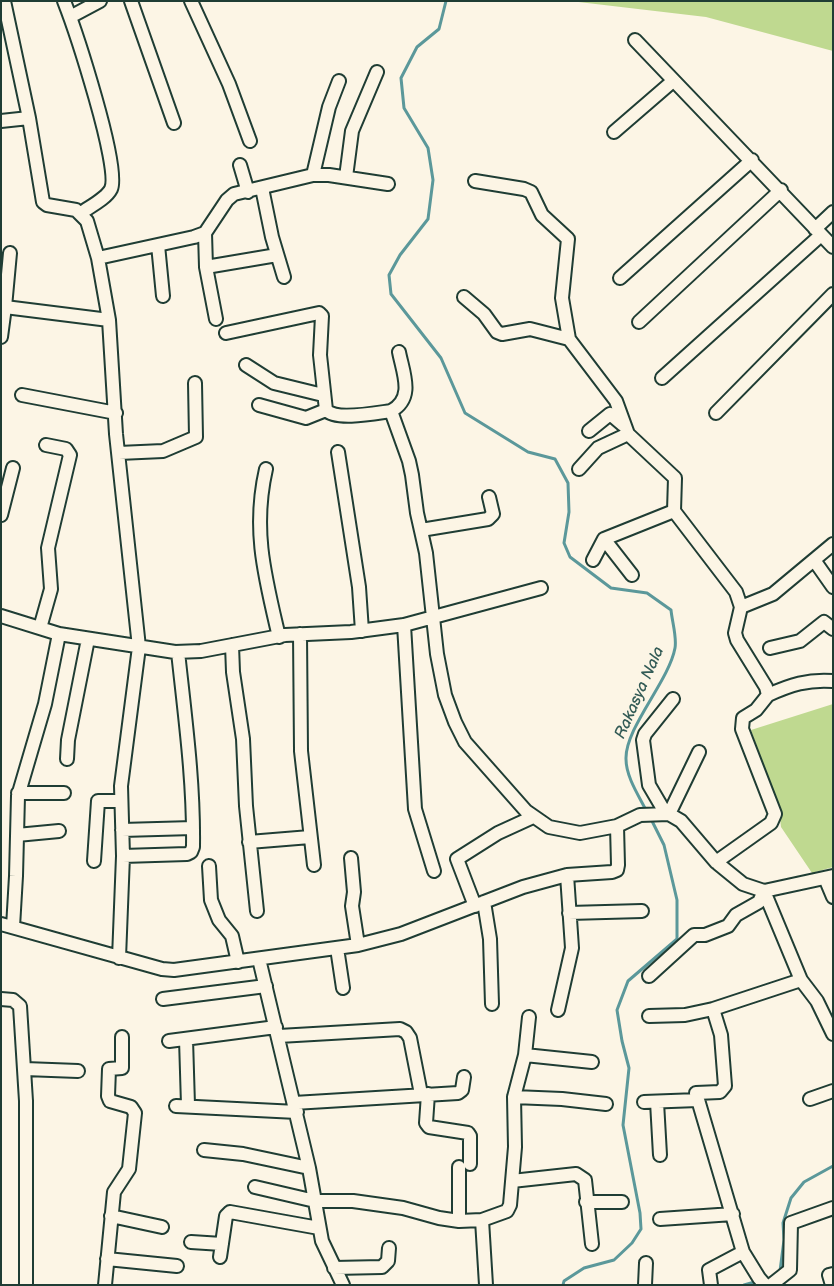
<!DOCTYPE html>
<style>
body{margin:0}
#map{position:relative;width:834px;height:1286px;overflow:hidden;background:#fcf5e5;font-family:"Balsamiq Sans",sans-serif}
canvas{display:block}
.frame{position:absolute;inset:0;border:2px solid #1f3d34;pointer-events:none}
</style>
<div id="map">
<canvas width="834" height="1286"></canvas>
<div class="frame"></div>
</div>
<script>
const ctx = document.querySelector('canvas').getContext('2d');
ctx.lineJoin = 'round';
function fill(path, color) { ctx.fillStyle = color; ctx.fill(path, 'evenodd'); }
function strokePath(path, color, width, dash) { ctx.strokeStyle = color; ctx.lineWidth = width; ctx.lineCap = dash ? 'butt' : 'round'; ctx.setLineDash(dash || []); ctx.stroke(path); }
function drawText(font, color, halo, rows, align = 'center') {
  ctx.font = font + ' "Balsamiq Sans",sans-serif'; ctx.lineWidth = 4.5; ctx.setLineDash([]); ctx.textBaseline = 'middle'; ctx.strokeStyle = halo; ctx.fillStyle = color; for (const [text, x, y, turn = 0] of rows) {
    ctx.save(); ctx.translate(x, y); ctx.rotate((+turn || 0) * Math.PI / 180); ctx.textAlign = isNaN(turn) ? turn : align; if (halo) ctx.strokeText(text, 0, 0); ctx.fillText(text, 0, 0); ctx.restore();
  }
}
fill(new Path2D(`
 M570 1H833V51L706 17Z
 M833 704V867L812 873 781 827 779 810 751 730Z`), '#bfd990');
strokePath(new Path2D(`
 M446 1 439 29 417 47 401 78 404 108 428 148 433 180 428 219 400 255 389 275 391 294 441 358 465 413 528 452 555 459 568 483 569 512 564 543 570 557 611 588 647 593 671 610C672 621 677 637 675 648 669 681 625 728 626 759 626 777 639 796 647 812
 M780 1271 784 1240 783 1223 791 1198 804 1182 833 1166
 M563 1285 564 1281 584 1268 614 1260 632 1243 641 1229 640 1213 623 1125 629 1068 622 1041 617 1010 628 981 677 939V900L664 845 650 817
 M744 1285 758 1281`), '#5b989a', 3);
const street = new Path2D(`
 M4 1 29 118
 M64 1C75 29 121 168 111 189 106 199 89 207 81 213
 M131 1 174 123
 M191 1 229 84 250 141
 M70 17 100 1
 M635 40 833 247
 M1 121 29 118 43 202 47 205 76 210 87 221 98 258 109 320 116 434 139 647 121 786 123 856 119 958
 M614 132 673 81
 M240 165 248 192
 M313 175 329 107 339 81
 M346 177 352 131 377 72
 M475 181 524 189 531 192 542 215 568 239 562 298 569 339 616 401 628 434 675 478 674 511 736 592 741 607 735 633 737 640 766 687 768 695 756 710 743 718 742 729 775 814 771 823 716 862
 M262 188 272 237 284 277
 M815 229 833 212
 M205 233 206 267 216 319
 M158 245 163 296
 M10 253 5 307 109 320
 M98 258 194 237 205 233 227 200 234 194 313 175H329L388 184
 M206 267 277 255
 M620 278 752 160
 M464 297 484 314 497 332 502 334 530 329 569 339
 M639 322 781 190
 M226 333 319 313 322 316 320 355 326 410C336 421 376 413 391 411L409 461 412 475 417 513 426 553 437 654 445 695 455 722 465 742 526 811 549 827 580 833 617 826 640 815 669 814 681 821 716 862 743 884 764 891 833 876
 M1 337 5 307
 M246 365 274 383 323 395
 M662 378 821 235
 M22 395 116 413
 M259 405 306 418 326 410
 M391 411C415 398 403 373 399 352
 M716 413 833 294
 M589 431 610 414 623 425
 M338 452 359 587 362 631
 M119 453 163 451 196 437 195 383
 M266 469C252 530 265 577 279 637
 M579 469 598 448 628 434
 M1 515 13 468
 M421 530 488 519 493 514 489 497
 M604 539 632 575
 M593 560 604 539 674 511
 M814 560 833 587
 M741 607 773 594 833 544
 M1 616 59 634 175 652 201 651 285 635 351 632 404 625 541 588
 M404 625 415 809 434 871
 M40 628 51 589 48 548 70 455 66 449 46 445
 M300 634 301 751 314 865
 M232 645 233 672 243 739 246 806 257 911
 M770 648 800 641 824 622 833 629
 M768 695C790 685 808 679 833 681
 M67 759 68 740 88 639
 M18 793H64
 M666 814 649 785 643 740 645 734 673 699
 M669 814 699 752
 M122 830 193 828
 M17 835 59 831
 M249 842 310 837
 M123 856 187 854 191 852 193 847C194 782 185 717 178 652
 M351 858 354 892 352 906 358 945
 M94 861 98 801H121
 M209 866 211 900 219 920 232 936 238 962
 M825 878 833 897
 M764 891 801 980 817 1001 833 1034
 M484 902 490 939 492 1004
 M475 906 457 859 498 833 533 817
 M569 913 642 911
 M1 924 162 969 174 970 358 945 401 934 523 887 567 875 612 872 617 870 618 865 617 826
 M13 927 16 876 18 796 45 704 59 634
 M337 948 343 988
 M259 959 309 1168 322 1241 343 1285
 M649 976 694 935H705L728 926 736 915 759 902 764 891
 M1 999 13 1000 20 1006 26 1101V1285
 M163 999 266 986
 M713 1009 721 1035 725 1086 720 1092 696 1093 743 1252 759 1278 765 1285
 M558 1010 572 948 567 875
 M649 1016 685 1015 713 1009 801 980
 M279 1036 400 1029 406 1032 410 1038 421 1094
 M186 1039 188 1105
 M169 1041 276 1027
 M525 1055 592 1062
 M25 1069 78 1071
 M428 1094 426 1123 429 1127 468 1133 470 1136V1164
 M514 1097 562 1099 606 1104
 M810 1099 833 1091
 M644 1102 698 1100
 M657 1102 660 1155
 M294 1103 458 1093 462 1090 464 1077
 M176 1106 297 1112
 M204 1150 243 1154 309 1168
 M512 1181 576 1174 585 1180 592 1244
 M255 1187 315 1201H353L403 1208 439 1218 459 1221 482 1220 507 1211 510 1205 515 1147 514 1097 525 1055 529 1017
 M586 1202H622
 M111 1216 162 1227
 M660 1219 733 1214
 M482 1220 486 1285
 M459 1221V1167
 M191 1242 222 1244
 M220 1257 226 1216 230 1212 319 1228
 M107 1259 177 1266
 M334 1268 382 1267 388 1261 389 1248
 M105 1285 114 1192 129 1169 135 1113 131 1107 110 1101 108 1096 109 1069 122 1068V1037
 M645 1285 646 1263
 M711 1285 709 1270 743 1252
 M771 1285 790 1270 791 1223 833 1208
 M832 1285 829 1275 833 1274`);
strokePath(street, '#1f3d34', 16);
strokePath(street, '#fcf5e5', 12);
drawText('italic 16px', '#335b56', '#fcf5e5', [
 ["Rakasya Nala",640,693,-66]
]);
</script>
